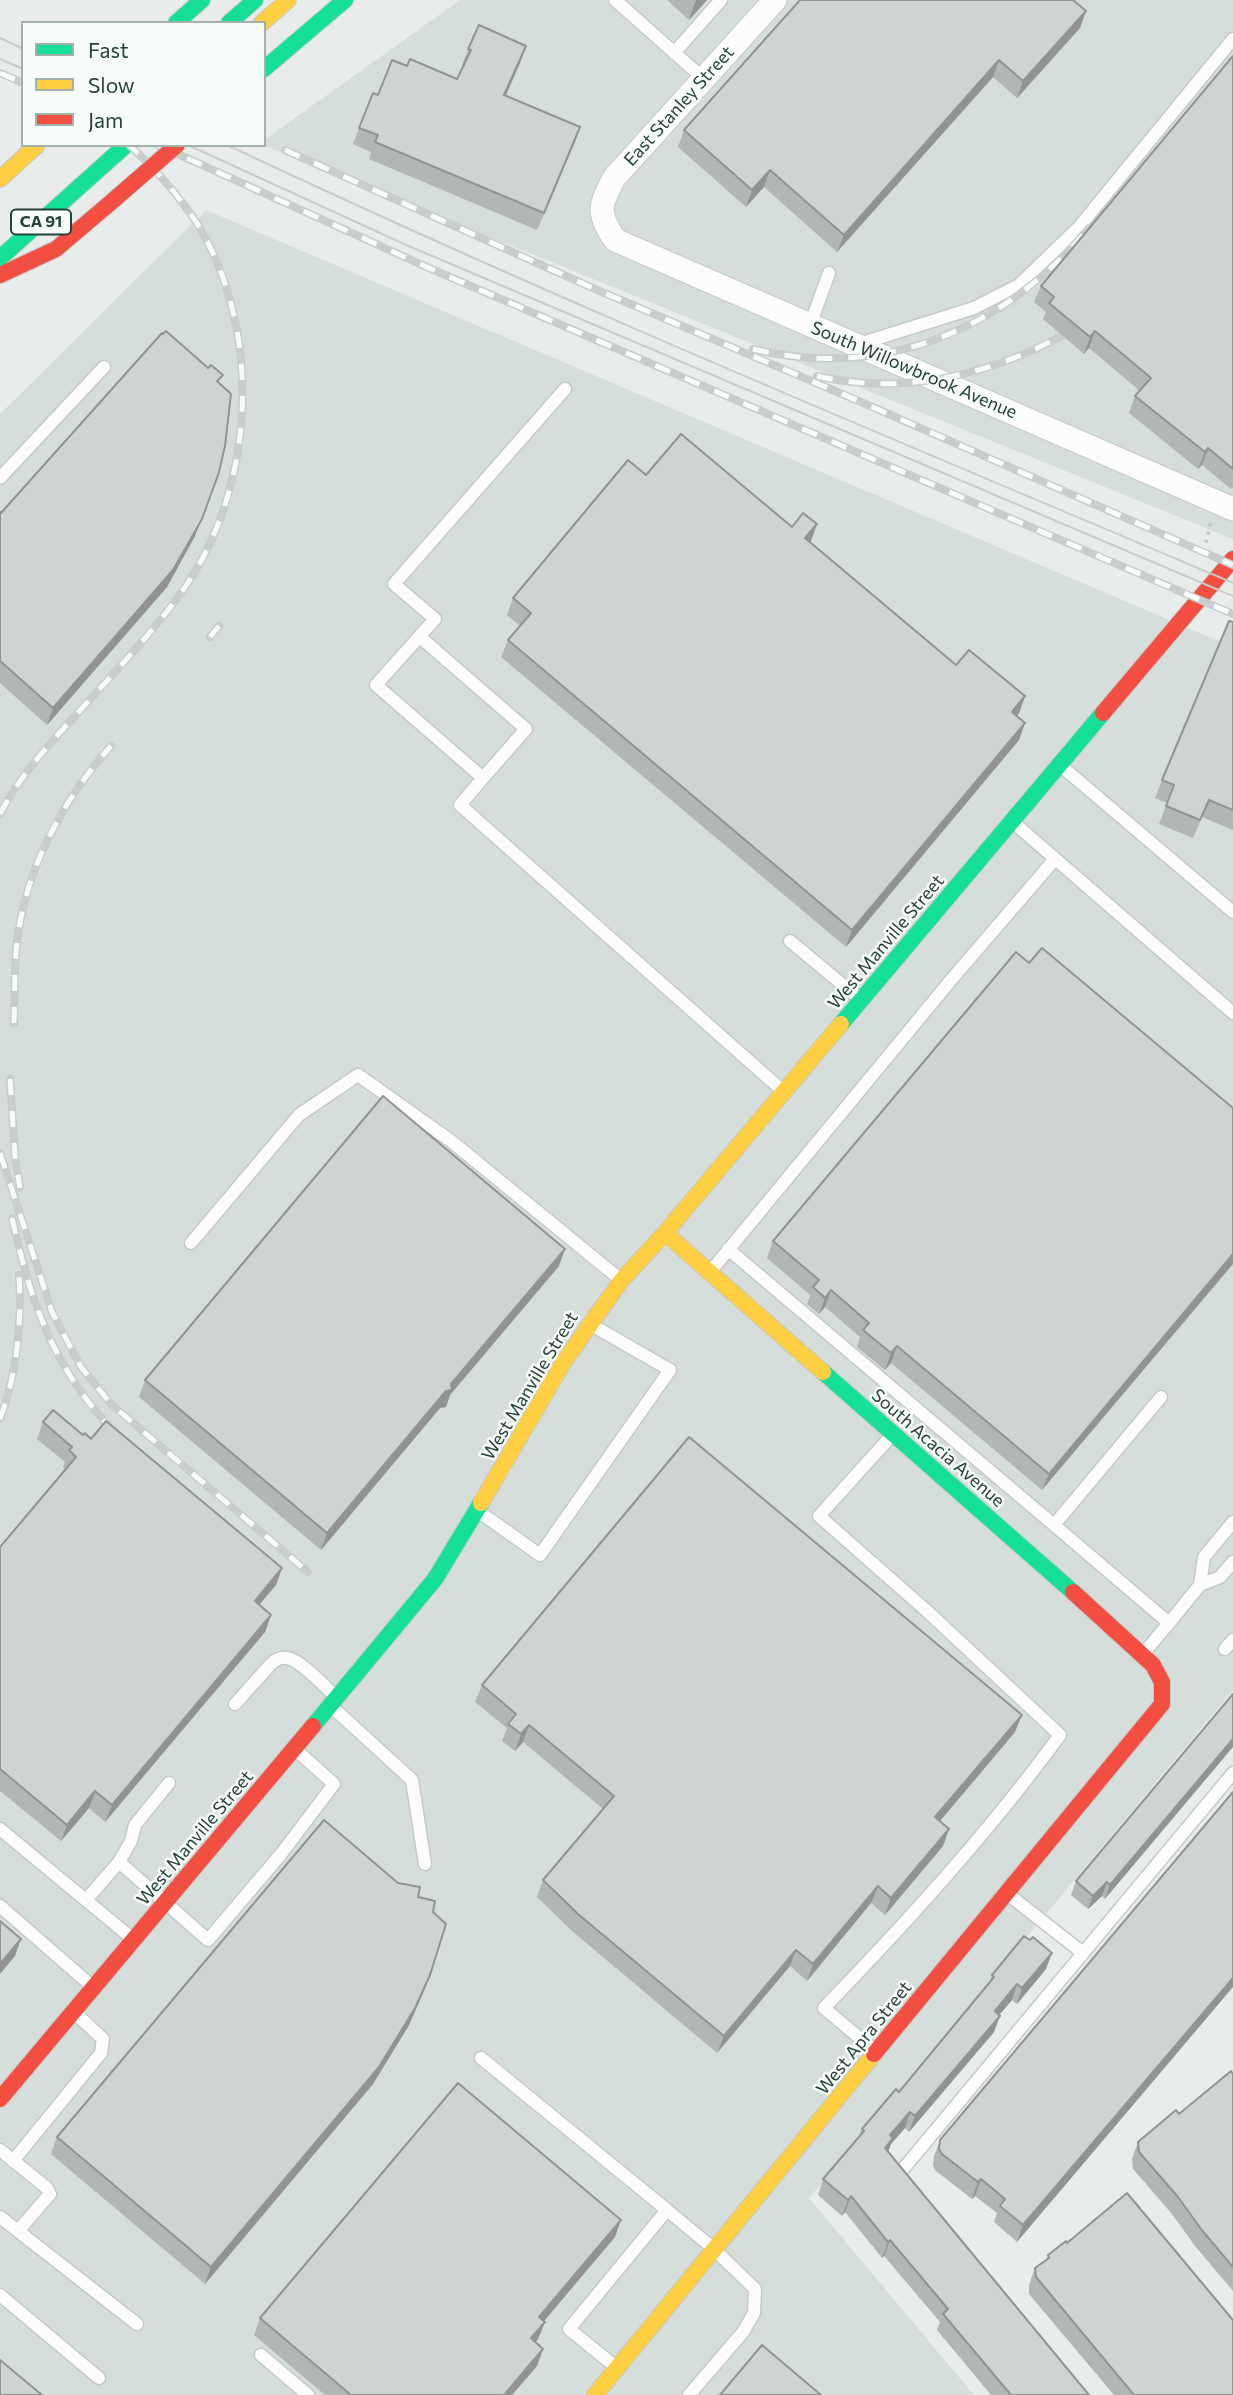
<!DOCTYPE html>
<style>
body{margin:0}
#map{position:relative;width:1233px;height:2395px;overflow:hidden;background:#e8edeb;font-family:Commissioner,sans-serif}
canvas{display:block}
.legend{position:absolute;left:21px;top:21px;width:245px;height:126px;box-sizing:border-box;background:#f7fbf9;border:2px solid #a3b1ad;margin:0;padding:9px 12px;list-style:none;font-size:21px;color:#24423a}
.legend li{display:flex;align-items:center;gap:14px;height:35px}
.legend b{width:35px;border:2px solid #a3b1ad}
</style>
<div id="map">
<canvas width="1233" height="2395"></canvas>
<ul class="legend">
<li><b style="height:9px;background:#16e098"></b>Fast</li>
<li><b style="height:9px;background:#ffcf43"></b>Slow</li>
<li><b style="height:9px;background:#f24e42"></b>Jam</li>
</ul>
</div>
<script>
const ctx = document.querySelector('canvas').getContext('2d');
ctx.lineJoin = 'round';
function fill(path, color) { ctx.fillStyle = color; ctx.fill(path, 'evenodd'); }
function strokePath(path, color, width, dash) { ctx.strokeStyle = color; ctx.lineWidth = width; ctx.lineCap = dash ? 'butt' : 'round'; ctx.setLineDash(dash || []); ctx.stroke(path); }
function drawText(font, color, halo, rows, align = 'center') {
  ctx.font = font + ' Commissioner,sans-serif'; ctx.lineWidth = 5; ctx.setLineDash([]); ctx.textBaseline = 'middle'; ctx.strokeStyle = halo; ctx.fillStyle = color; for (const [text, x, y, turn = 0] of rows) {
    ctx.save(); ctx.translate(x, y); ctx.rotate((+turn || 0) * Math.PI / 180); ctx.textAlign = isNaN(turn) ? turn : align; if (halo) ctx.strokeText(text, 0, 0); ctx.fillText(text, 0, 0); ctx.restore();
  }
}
fill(new Path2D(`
 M460 0H1233V539L263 145 264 140Z
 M206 210 1233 647V1690L809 2198 974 2395H0V414Z`), '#d6dedb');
const lane = new Path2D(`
 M615 0 704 79
 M674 53 721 0
 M810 325 829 273
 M856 345 974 308 1019 285 1079 227 1233 39
 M565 389 394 584 435 619 376 685 483 778 460 805 784 1092
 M0 478 104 367
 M420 637 526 729 483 778
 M1060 765 1233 912
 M1014 823 1233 1013
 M790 941 861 1000
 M191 1243 299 1115 358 1075 451 1141 621 1280
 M728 1249 1054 1525
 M710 1272 951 980 1055 859
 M478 1511 540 1555 670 1370 590 1324
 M1200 1585 1204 1557 1233 1522
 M1169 1623 1200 1585 1220 1577 1233 1562
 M1225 1649 1233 1640
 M1143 1654 1169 1623 1054 1525 1161 1397
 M235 1704 271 1664C275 1660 281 1657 287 1658 301 1660 326 1688 337 1698
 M331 1706 412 1780 425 1864
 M0 1829 134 1940
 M119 1862 208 1940 281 1854 334 1784 295 1749
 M1009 1895 1083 1953
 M86 1900 119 1862 131 1841 135 1825 169 1783
 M0 1906 94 1988
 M875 2051 824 2008C908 1921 989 1832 1060 1735L928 1612 819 1516 893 1434
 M481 2058 667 2210
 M0 2150 47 2188 50 2194 18 2231
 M13 2161 101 2053 103 2039 75 2013
 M904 2168 1233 1773
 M0 2217 137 2324
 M0 2295 99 2378
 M261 2355 308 2395
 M617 2368 569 2329 667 2210 714 2249 755 2289 754 2313 743 2332 689 2395`);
const street = new Path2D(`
 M775 0 614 178C599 207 597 212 615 240L1233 509`);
const fast = new Path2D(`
 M176 23 202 0
 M229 23 255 0
 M264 69 345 0
 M0 258 126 145
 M841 1024 1103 713
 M823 1372 1073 1592
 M313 1726 435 1579 481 1503`);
const slow = new Path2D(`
 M262 23 288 0
 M0 179 37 145
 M665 1233 823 1372
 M481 1503 563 1363 621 1281 665 1233 841 1024
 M595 2395 874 2054`);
const jam = new Path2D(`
 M0 275 56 249 109 204
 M1103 713 1233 559
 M874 2054 1162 1704V1682L1153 1665 1073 1592
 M0 2099 313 1726`);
strokePath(lane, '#c5cac8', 15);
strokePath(street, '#c5cac8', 25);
strokePath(fast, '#c3cbc8', 18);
strokePath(slow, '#c3cbc8', 18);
strokePath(jam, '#c3cbc8', 18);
strokePath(new Path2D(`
 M1206 543 1211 521`), '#c3ccca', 3.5, [3.5, 5]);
strokePath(lane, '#fcfcfc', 12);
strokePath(street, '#fcfcfc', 23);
strokePath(fast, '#16e098', 16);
strokePath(slow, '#ffcf43', 16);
strokePath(jam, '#f24e42', 16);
strokePath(new Path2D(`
 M0 38 23 49
 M0 59 23 69
 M188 145 404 244 1233 596
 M227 145C558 301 896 440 1233 583`), '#c9cdcc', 2);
const rail = new Path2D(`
 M0 73 23 83
 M158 145 429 268 1233 614
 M285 150 595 289 868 405 1233 565
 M753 349C883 381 1005 329 1089 228
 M817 376C903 396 991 375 1067 333
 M210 637 219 626
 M0 814C19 777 46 748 74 717 110 677 149 637 181 593 255 490 264 334 198 225 179 195 155 169 129 145
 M14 1023C15 996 14 968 17 942 26 868 62 801 111 746
 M10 1079 15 1157 20 1188
 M0 1153 52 1312 81 1367 111 1404 308 1572
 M12 1218C32 1307 54 1370 119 1437
 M0 1419C17 1373 22 1324 19 1275`);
strokePath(rail, '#c9cdcc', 8);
strokePath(rail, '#f7fbf9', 5, [16]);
const jamBridge = new Path2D(`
 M109 204 177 145`);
strokePath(jamBridge, '#c3ccc9', 18, []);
strokePath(jamBridge, '#f24e42', 16);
fill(new Path2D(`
 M667 0H707L689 20Z
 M1086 11 1080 28 1017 98 993 77 837 252 764 187 746 207 678 147 684 130Z
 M468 49 520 63 506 96 580 127 537 230 369 159 371 152 353 144 359 128 378 95 407 66 457 79 463 66H462Z
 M1233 56V487L1231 489 1202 465 1198 469 1129 413 1135 396 1140 391 1089 348 1084 354 1043 319 1046 312 1034 302 1041 286Z
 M163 334 220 384 195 536 167 587 47 725 0 683V512L1 513Z
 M646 475 792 527 811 541 810 542 956 665 1025 696 1019 713 1017 716 1019 740 846 947 501 657 508 640 520 626 507 615 513 598Z
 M1233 622V830L1202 817 1193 838 1159 824 1167 803 1155 798 1162 780Z
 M1029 963 1233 1108 1042 1490 891 1363 885 1370 857 1347 860 1337 825 1307 819 1314 807 1304 810 1295 767 1258 773 1241Z
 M559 1266 450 1395 446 1407 440 1408 321 1550 139 1397 145 1380Z
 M43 1422 91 1439 282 1568 276 1585 259 1605 271 1615 265 1632 105 1822 89 1808 61 1841 0 1791V1547L65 1469 63 1467 65 1462 37 1439Z
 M482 1685 1015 1732 940 1821 943 1846 885 1915 871 1903 807 1981 790 1966 717 2053 572 1931 537 1897 543 1880 603 1809 523 1742 515 1751 502 1741 507 1728 475 1702Z
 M1233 1694 1105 1899 1102 1896 1088 1909 1071 1895 1076 1881Z
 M1233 1792 1017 2242 994 2222 997 2213 975 2196 972 2199 936 2171 933 2166 934 2156 940 2140Z
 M398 1883 418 1897 433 1912 424 1991 409 2025 373 2084 205 2284 51 2154 57 2137Z
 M1046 1969 1017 2004 1012 2000 999 2015 994 2032 909 2132 905 2128 891 2144 888 2152 1089 2395H991L937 2330 940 2322 884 2256 882 2258 845 2212 842 2216 818 2195 823 2179 858 2138 862 2129 899 2092 989 1984 992 1975Z
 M1233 2074V2291L1195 2246 1172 2214 1133 2169 1132 2159 1138 2142 1179 2114Z
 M615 2237 544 2321 538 2339 535 2342 543 2349 537 2366 512 2395H325L254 2335 260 2318Z
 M1048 2255 1233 2395H1114L1029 2294V2285L1035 2268 1046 2260Z`), '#b2b6b5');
fill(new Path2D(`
 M696 0H707L689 20Z
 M1086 11 1080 28 1017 98 1023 81Z
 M526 46 520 63 498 112 504 95Z
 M999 60 993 77 837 252 844 235Z
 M580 127 574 144 537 230 544 213Z
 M770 170 764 187 746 207 752 190Z
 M1095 331 1089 348 1084 354 1090 337Z
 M1208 448 1202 465 1198 469 1205 452Z
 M219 472 195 536 167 587 47 725 53 708Z
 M817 524 811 541 799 555 805 538Z
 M1025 696 1019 713 1006 729 1012 712Z
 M1025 723 1019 740 846 947 852 930Z
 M565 1249 559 1266 450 1395 446 1407 440 1408 321 1550 327 1533Z
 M1233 1254V1264L1042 1490 1049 1474Z
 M831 1290 825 1307 819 1314 825 1298Z
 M897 1346 891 1363 885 1370 891 1353Z
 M282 1568 276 1585 248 1618 255 1601Z
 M271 1615 265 1632 105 1822 112 1805Z
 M1022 1715 1015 1732 929 1834 935 1817Z
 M529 1725 523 1742 515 1751 521 1734Z
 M1233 1739V1747L1105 1899 1110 1885Z
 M95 1791 89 1808 61 1841 67 1825Z
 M949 1829 943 1846 885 1915 891 1898Z
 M1107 1882 1102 1896 1088 1909 1093 1896Z
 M878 1886 871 1903 807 1981 813 1964Z
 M21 1939 15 1956 0 1974V1964Z
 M796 1950 790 1966 717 2053 724 2036Z
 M1052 1953 1046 1969 1017 2004 1022 1988Z
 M430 1975 424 1991 409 2025 373 2084 205 2284 211 2267Z
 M1233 1978V1987L1017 2242 1023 2225Z
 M1017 1984 1012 2000 989 2027 995 2011Z
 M1000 2016 994 2032 909 2132 915 2116Z
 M910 2112 905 2128 891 2144 887 2154 879 2164 890 2135Z
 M981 2179 975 2196 972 2199 978 2182Z
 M851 2196 845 2212 842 2216 848 2200Z
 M621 2220 615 2237 533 2334 539 2317Z
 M890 2240 884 2256 882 2258 888 2242Z
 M545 2322 538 2339 524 2355 531 2338Z
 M543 2349 537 2366 512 2395H504Z`), '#919493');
const building = new Path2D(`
 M800 0H1073L1086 11 1023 81 999 60 844 235 770 170 752 190 684 130Z
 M479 25 526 46 504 95 580 127 544 213 375 142 378 135 359 128 373 93 378 95 392 60 407 66 410 59 457 79 471 50 468 49Z
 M1233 56V469L1208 448 1205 452 1135 396 1151 378 1095 331 1090 337 1049 303 1054 297 1041 286Z
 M166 331 208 368 211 365 223 375 217 381 231 394 225 446 219 472 202 519 173 570 53 708 0 661V512L1 513 162 333 163 334Z
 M681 434 792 527 803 513 817 524 805 538 956 665 969 650 1025 696 1012 712 1025 723 852 930 508 640 531 613 513 598 628 460 646 475Z
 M1229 621 1233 622V810L1209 800 1200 820 1166 806 1174 785 1162 780Z
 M1042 948 1233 1108V1254L1049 1474 897 1346 891 1353 863 1330 869 1323 831 1290 825 1298 813 1287 819 1280 773 1241 1016 952 1029 963Z
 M383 1096 565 1249 451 1384 452 1390 446 1391 327 1533 145 1380Z
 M53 1410 83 1435 85 1433 91 1439 106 1421 282 1568 255 1601 271 1615 112 1805 95 1791 67 1825 0 1769V1547L76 1457 69 1450 72 1447 43 1422Z
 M689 1437 1022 1715 935 1817 949 1829 891 1898 878 1886 813 1964 796 1950 724 2036 578 1914 543 1880 614 1796 529 1725 521 1734 508 1724 516 1714 482 1685Z
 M1233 1694V1739L1110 1885 1107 1882 1093 1896 1076 1881Z
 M1233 1792V1978L1023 2225 1000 2206 1005 2199 981 2179 978 2182 942 2154 939 2149 940 2140Z
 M324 1820 398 1883 420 1887 418 1897 435 1901 433 1912 446 1924 430 1975 415 2008 379 2067 211 2267 57 2137Z
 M0 1921 21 1939 0 1964Z
 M1024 1936 1030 1940 1033 1937 1052 1953 1022 1988 1017 1984 995 2011 1000 2016 915 2116 910 2112 890 2135 893 2138 885 2148 1089 2395H1011L943 2314 948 2309 890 2240 888 2242 851 2196 848 2200 823 2179 864 2131 862 2129 896 2089 899 2092 994 1977 992 1975Z
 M1231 2071 1233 2074V2267L1201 2229 1178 2197 1139 2152 1138 2142 1176 2110 1179 2114Z
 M458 2083 621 2220 539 2317 545 2322 531 2338 543 2349 504 2395H351L260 2318Z
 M1127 2193 1233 2320V2395H1134L1036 2277 1035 2268 1049 2258 1048 2255 1066 2241 1067 2243Z
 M762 2345 821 2395H720Z
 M0 2360 42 2395H0Z`);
fill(building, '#cfd4d2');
strokePath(building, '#919493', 2);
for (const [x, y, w] of [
 [41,222,60]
]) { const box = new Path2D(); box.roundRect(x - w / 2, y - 12.5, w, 25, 5); ctx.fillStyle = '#f7fbf9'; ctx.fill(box); strokePath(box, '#24423a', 2); }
drawText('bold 16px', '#24423a', null, [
 ["CA 91",41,222]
]);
drawText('18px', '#24423a', '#f7fbf9', [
 ["East Stanley Street",679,106,-48],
 ["South Willowbrook Avenue",914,370,23],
 ["West Manville Street",886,942,-50],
 ["West Manville Street",530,1386,-59],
 ["South Acacia Avenue",938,1448,41],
 ["West Manville Street",195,1838,-50],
 ["West Apra Street",864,2038,-51]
]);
</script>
